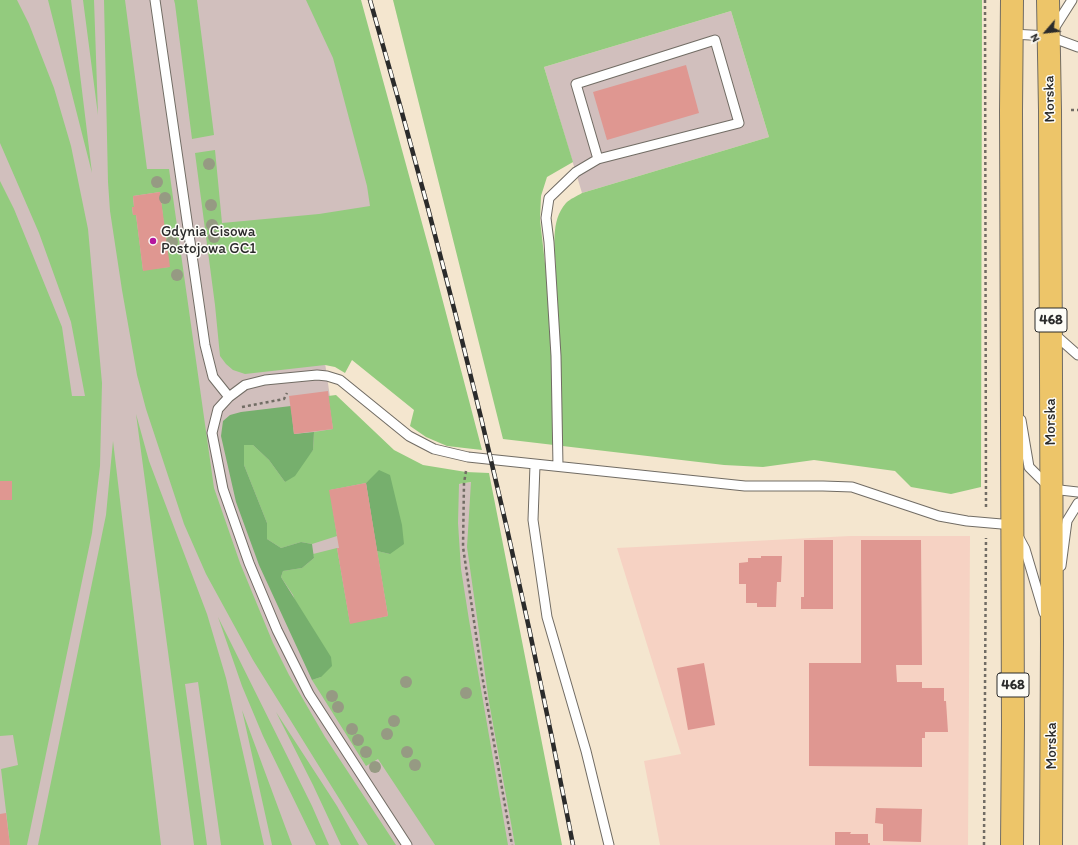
<!DOCTYPE html>
<style>
body{margin:0}
#map{position:relative;width:1078px;height:845px;overflow:hidden;background:#f4e6cf;font-family:Itim,sans-serif}
canvas{display:block}
.north{position:absolute;left:1026px;top:12px;width:40px;height:40px;-webkit-text-stroke:3px #fdfcf7;paint-order:stroke;rotate:242deg;font-size:11px;font-weight:700;line-height:16px;text-align:center;color:#2b2b2b}
.north::after{content:'';display:block;margin:auto;width:14px;height:18px;background:#2b2b2b;clip-path:polygon(50% 0,100% 100%,50% 72%,0 100%)}
</style>
<div id="map">
<canvas width="1078" height="845"></canvas>
<div class="north">N</div>
</div>
<script>
const ctx = document.querySelector('canvas').getContext('2d');
ctx.lineJoin = 'round';
function fill(path, color) { ctx.fillStyle = color; ctx.fill(path, 'evenodd'); }
function strokePath(path, color, width, dash) { ctx.strokeStyle = color; ctx.lineWidth = width; ctx.lineCap = dash ? 'butt' : 'round'; ctx.setLineDash(dash || []); ctx.stroke(path); }
function drawText(font, color, halo, rows, align = 'center') {
  ctx.font = font + ' Itim,sans-serif'; ctx.lineWidth = 3; ctx.setLineDash([]); ctx.textBaseline = 'middle'; ctx.strokeStyle = halo; ctx.fillStyle = color; for (const [text, x, y, turn = 0] of rows) {
    ctx.save(); ctx.translate(x, y); ctx.rotate((+turn || 0) * Math.PI / 180); ctx.textAlign = isNaN(turn) ? turn : align; if (halo) ctx.strokeText(text, 0, 0); ctx.fillText(text, 0, 0); ctx.restore();
  }
}
fill(new Path2D(`
 M850 536H970L968 845H660L644 761 681 754 617 548Z`), '#f6d2c3');
fill(new Path2D(`
 M0 0H343L424 296 317 308 331 404 421 491 471 482 548 845H0Z
 M731 11 769 137 582 193 544 67Z`), '#d1bfbd');
fill(new Path2D(`
 M0 0H17L29 24 54 88 71 146 88 229 102 383 100 466 92 533 27 845H10L1 769 18 765 13 735 0 736V181L14 209 62 327 72 396H85L71 322 39 233 0 143Z
 M48 0H71L92 173Z
 M83 0H94L98 115Z
 M104 0H125L147 169H169L214 488 240 563 273 643 289 675 325 737 396 845H368L253 660 206 574 184 524 146 409 137 375 122 290 110 211 108 182ZM160 192 169 267 143 270 136 215H133L132 207H134L133 196Z
 M174 0H197L214 135 192 139 175 4Z
 M306 0H361L431 256 482 450 447 446 426 437 410 426 414 410 352 360 345 373 335 367 325 365 245 374 233 370 226 364 220 356 215 305 195 153 215 150 222 223 319 214 370 206 367 186 333 58Z
 M393 0H982L981 487 951 494 911 487 895 471 814 460 763 467 724 465 503 439ZM731 11 769 137 582 193C577 196 570 199 566 203 550 221 555 249 556 270L546 272 540 220 541 196 547 177 573 162 544 67Z
 M336 395 394 450 423 465 466 472 489 473 562 845H515L489 702 467 547 471 482 459 484 458 523 461 569 469 620 508 845H435L378 759 366 766 312 680 321 677 293 595 281 577 283 571 302 568 314 558 313 554 337 548 350 623 388 616 377 551 390 554 372 478 366 483 330 490 337 536 312 544 301 542 281 548 267 539V523L244 465V445H253L269 460 285 482 313 450 314 432 333 429 328 396Z
 M136 414 149 461 207 614 226 678 264 845H221L198 682 185 684 207 845H194Z
 M113 441 161 845H38L106 515Z
 M218 617 312 806 329 845H316L263 736 242 686Z
 M242 710 292 845H272Z
 M276 712 337 806 359 845H341L313 785Z`), '#93cb7e');
fill(new Path2D(`
 M291 406 294 434 314 432 313 450 295 476 285 482 269 460 253 445H244V465L267 523V539L281 548 301 542 312 544 314 558 302 568 283 571 281 577 331 657 332 666 321 677 312 680 259 565 236 502 221 436 223 421 230 415 241 412Z
 M379 470 390 475 402 525 404 544 390 554 377 551 366 483Z`), '#76af6d');
fill(new Path2D(`
 M686 65 699 113 607 140 593 92Z
 M160 192 170 267 143 271 136 215H133L132 207H134L133 196Z
 M328 391 333 429 294 434 289 396Z
 M0 481H12V500H0Z
 M366 483 388 616 350 624 337 548H339L329 490Z
 M804 540H833V609H801V597H804Z
 M861 540H921L922 665H896L897 682H922V688H944V701H946L948 732H925V738H922V767L809 766V663H861Z
 M761 556H782L781 582H777L776 607H757V603H746V584H739V563L748 562V558H761Z
 M704 663 715 725 688 730 677 668Z
 M876 808 922 809 921 842 883 841V824L875 823Z
 M6 813 10 845H0V814Z
 M835 832H851L850 834H868V843H870V845H835Z`), '#df9791');
const service = new Path2D(`
 M155 0 205 345 213 377 229 397
 M1053 30 1072 0
 M1012 34 1048 36 1078 47
 M1053 333 1078 355
 M1021 420 1029 467 1051 489 1078 492
 M535 465 533 520 547 617 586 751 609 845
 M558 466 556 356 549 242 546 218 549 198 576 172 598 159 739 123 715 40 576 84 598 159
 M1018 536 1025 549 1044 613
 M1061 566 1067 521 1078 503
 M407 845 309 694 277 630 249 563 223 489 212 433 218 409 229 397 245 385 265 380 317 375 327 376 340 380 409 436 434 449 468 457 745 486H823L852 487 939 516 967 521 1013 525`);
const primary = new Path2D(`
 M1048 0 1050 110 1052 641 1051 845
 M1012 845 1013 725 1011 111 1012 0`);
strokePath(service, '#716c64', 11);
strokePath(primary, '#716c64', 24);
strokePath(new Path2D(`
 M985 0 986 509
 M1071 110H1078
 M242 407 284 399 287 393
 M466 471 464 483 463 547 482 675 512 845
 M984 845 986 538`), '#716c64', 2.5, [3, 3]);
strokePath(service, '#fff', 9);
strokePath(primary, '#edc569', 22);
const rail = new Path2D(`
 M370 0C451 278 519 561 573 845`);
strokePath(rail, '#2b2b2b', 4.5);
strokePath(rail, '#fdfcf7', 3, [9]);
ctx.fillStyle = '#969a83';
for (const [x, y] of [
 [209,164],
 [157,182],
 [165,198],
 [211,205],
 [212,225],
 [214,237],
 [172,242],
 [177,275],
 [406,682],
 [466,693],
 [332,696],
 [338,707],
 [394,721],
 [352,729],
 [387,734],
 [358,740],
 [366,752],
 [407,752],
 [415,765],
 [375,767]
]) { ctx.beginPath(); ctx.arc(x, y, 6, 0, 2 * Math.PI); ctx.fill(); }
for (const [x, y, r, color] of [
 [153,241,4,"#b5179e"]
]) { const dot = new Path2D(); dot.arc(x, y, r, 0, 2 * Math.PI); ctx.fillStyle = color; ctx.fill(dot); strokePath(dot, '#fdfcf7', 1.5); }
for (const [x, y, w] of [
 [1051,320,32],
 [1013,685,32]
]) { const box = new Path2D(); box.roundRect(x - w / 2, y - 12, w, 24, 3); ctx.fillStyle = '#fdfcf7'; ctx.fill(box); strokePath(box, '#2b2b2b', 1); }
drawText('bold 14px', '#2b2b2b', null, [
 ["468",1051,320],
 ["468",1013,685]
]);
drawText('15px', '#2b2b2b', '#fdfcf7', [
 ["Morska",1050,99,-91],
 ["Morska",1051,422,-90],
 ["Morska",1052,746,-90]
]);
drawText('15px', '#2b2b2b', '#fdfcf7', [
 ["Gdynia Cisowa",161,232],
 ["Postojowa GC1",161,249]
], 'left');
</script>
